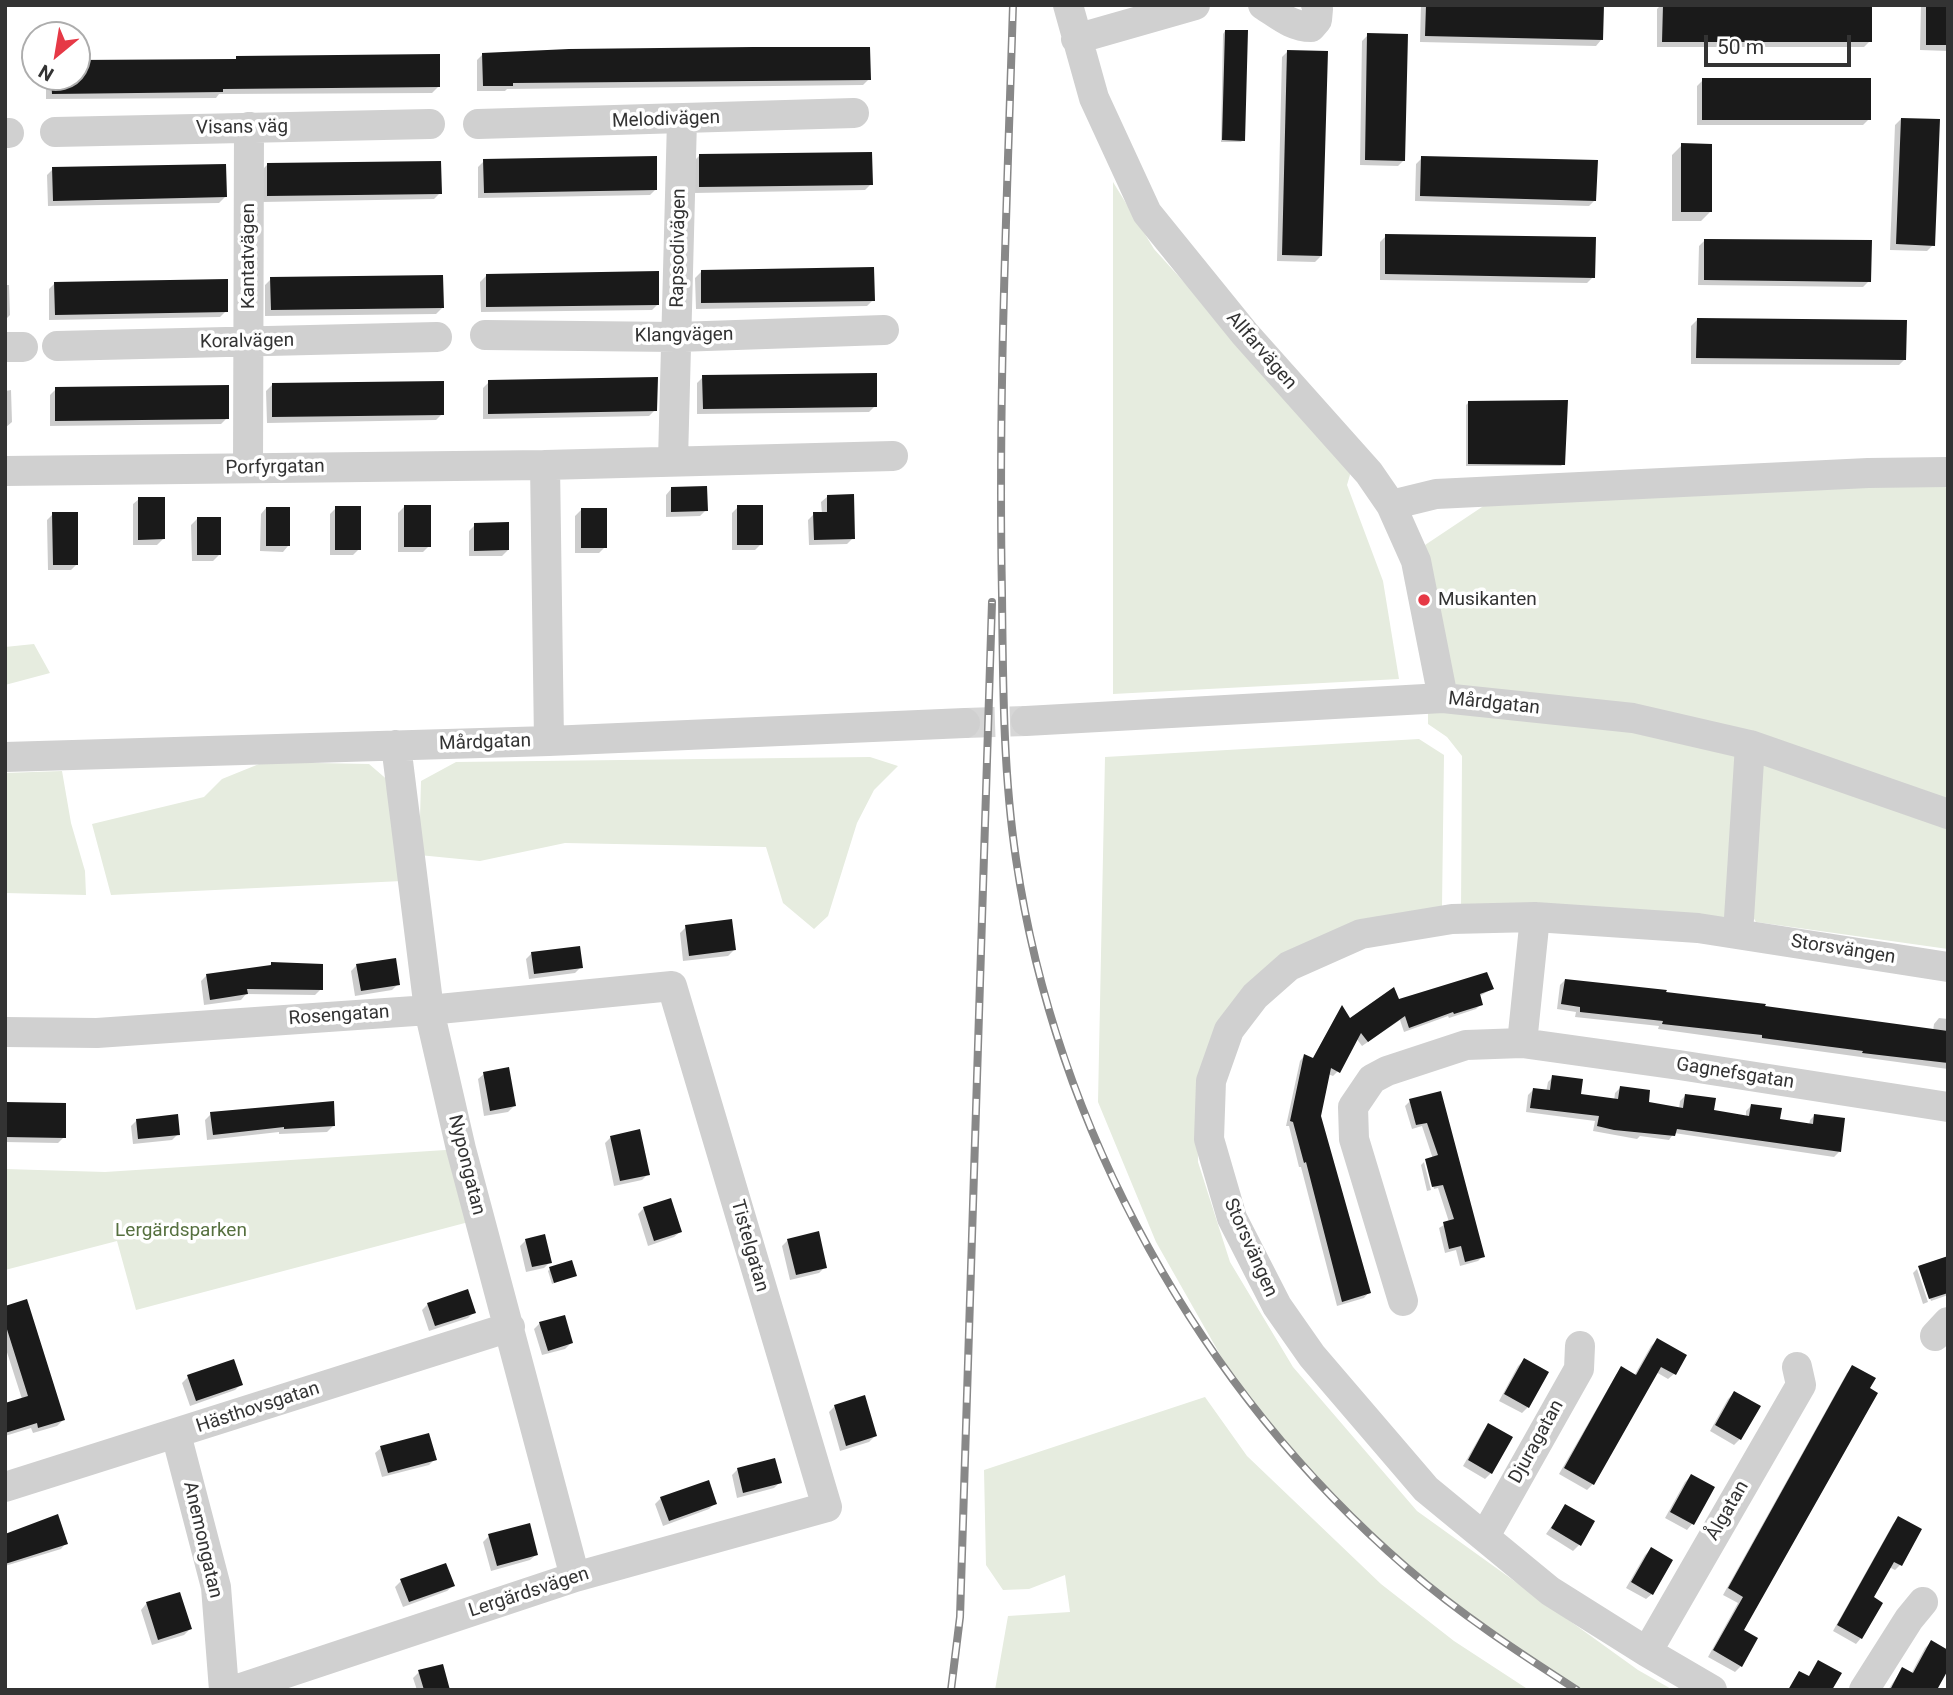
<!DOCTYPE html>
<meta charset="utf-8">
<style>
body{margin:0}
#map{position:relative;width:1953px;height:1695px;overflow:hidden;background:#fff;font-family:Roboto,sans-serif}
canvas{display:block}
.frame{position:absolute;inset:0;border:7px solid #333;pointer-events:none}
.north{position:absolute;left:21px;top:21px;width:70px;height:70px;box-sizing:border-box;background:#fff;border:2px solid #adadad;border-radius:50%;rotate:210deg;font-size:19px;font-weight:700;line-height:28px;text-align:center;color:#333}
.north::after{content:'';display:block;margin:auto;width:24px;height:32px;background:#e63946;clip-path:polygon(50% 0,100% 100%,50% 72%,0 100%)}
.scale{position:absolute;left:1704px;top:35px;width:147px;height:32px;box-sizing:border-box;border:4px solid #333;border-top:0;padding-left:9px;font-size:21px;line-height:24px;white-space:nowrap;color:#333;-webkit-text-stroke:5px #fff;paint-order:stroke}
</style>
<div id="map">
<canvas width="1953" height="1695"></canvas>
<div class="frame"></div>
<div class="north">N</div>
<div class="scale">50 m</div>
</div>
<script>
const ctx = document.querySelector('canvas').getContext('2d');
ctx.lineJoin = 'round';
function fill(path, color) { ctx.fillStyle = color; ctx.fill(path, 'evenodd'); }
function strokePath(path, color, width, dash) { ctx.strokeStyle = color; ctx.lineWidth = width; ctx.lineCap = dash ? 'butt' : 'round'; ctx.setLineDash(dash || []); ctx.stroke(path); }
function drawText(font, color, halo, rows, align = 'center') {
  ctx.font = font + ' Roboto,sans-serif'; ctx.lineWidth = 7; ctx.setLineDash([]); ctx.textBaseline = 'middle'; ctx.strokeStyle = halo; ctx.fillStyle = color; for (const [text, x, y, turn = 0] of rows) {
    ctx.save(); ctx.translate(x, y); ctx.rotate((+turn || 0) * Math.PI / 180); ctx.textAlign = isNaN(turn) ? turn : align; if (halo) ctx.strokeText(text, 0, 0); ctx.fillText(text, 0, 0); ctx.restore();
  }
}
fill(new Path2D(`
 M1113 182 1154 249 1352 468 1347 485 1383 581 1399 679 1113 694Z
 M1933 483 1948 488V805L1452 689 1425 545 1488 503Z
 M34 644 50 673 5 685V647Z
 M1428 705 1629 724 1737 751 1734 913 1721 923 1461 912 1462 756 1447 737 1428 724Z
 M1419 739 1444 755 1442 907 1357 920 1278 957 1197 1092 1198 1162 1230 1262 1293 1367 1417 1511 1638 1670 1673 1690H1575L1542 1671 1386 1551 1247 1402 1156 1242 1098 1102 1105 757Z
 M870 757 898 766 874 790 857 823 828 916 814 929 783 903 766 847 565 843 480 861 419 855 421 781 456 762Z
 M1771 760 1948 826V949L1756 922 1747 907 1756 767Z
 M264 762 369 764 390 782 402 881 111 895 92 824 204 797 222 779Z
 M62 771 71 823 85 871 86 895 5 893V773Z
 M461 1149 480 1219 136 1310 117 1241 5 1270V1169L105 1172Z
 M1205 1397 1247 1456 1381 1584 1454 1641 1529 1690H995L1008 1616 1070 1612 1065 1575 1029 1589 1003 1590 986 1565 984 1470Z`), '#e6ecdf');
fill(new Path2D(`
 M1421 5H1602L1601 40 1596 46 1420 42Z
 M1661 5H1870V41L1864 47H1657V9Z
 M1921 5H1948V51L1920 50Z
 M1225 31 1243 140 1241 142H1221L1223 34Z
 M1368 35 1404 160 1398 166 1360 165 1362 41Z
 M1288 51 1321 256 1315 262 1277 261 1282 57Z
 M483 54 869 79 863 85 507 89 505 91H477V60Z
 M77 62 438 87 432 93 219 94 216 98 46 99V77H77Z
 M1703 80 1869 119 1863 125H1697V86Z
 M1901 119 1933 245 1927 251 1890 250 1895 125Z
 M1682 145 1710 212 1701 221H1672V155Z
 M699 156 871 184 865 190 694 193 693 162Z
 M1422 158 1595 200 1589 206 1415 201 1416 164Z
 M484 161 656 189 650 195 478 198V167Z
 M267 165 440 193 434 199 262 202 261 171Z
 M53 169 225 197 219 203 48 206 47 175Z
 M5 170 7 201 5 203Z
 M1386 236 1593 277 1587 283 1380 280V242Z
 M1705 240 1869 281 1863 287 1698 285 1699 246Z
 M701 272 873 300 867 306 696 309 695 278Z
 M486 276 658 304 652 310 481 312 480 282Z
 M271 279 442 308 436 314 265 316V285Z
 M55 283 226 311 220 317 49 320V289Z
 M5 285H9L10 315 5 320Z
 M1697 320 1905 359 1899 365 1691 364V326Z
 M703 377 875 406 869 412 697 414V383Z
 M489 382 655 410 649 416 483 419V388Z
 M272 385 442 414 436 420 267 423 266 391Z
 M56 389 227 418 221 424 50 426V395Z
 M11 390 12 422 5 428V391Z
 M1469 402 1563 464 1561 466H1466V405Z
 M671 489 706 510 700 516 666 517V495Z
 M827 497 853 538 847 544 809 545 808 520 814 514H822L821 502Z
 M139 499 163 539 157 545H133V504Z
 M404 507 429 546 423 552H398V513Z
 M738 507 761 544 755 550H732V513Z
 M266 508 288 546 283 552 260 551 261 514Z
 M336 508 359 549 353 555H330V514Z
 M581 510 605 547 599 553H575V516Z
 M53 514 77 564 71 570H48L47 520Z
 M197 519 219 555 213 561H192L191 525Z
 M475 525 508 550 502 556H469V531Z
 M686 927 734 950 728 956 683 961 680 933Z
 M532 953 581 967 575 973 529 979 526 959Z
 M271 964 321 989 315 995 246 994 241 1000 204 1005 201 981 207 975 269 967Z
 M357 965 398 984 392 990 355 996 351 971Z
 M1565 980 1933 1031 1934 1024 1939 1018 1948 1019V1069L1658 1029 1659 1026 1575 1017 1576 1012 1557 1009 1560 985Z
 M1492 989 1478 997 1481 1004 1476 1009 1449 1018 1448 1016 1404 1032 1400 1020 1362 1046 1356 1038 1338 1071 1333 1076 1328 1074 1320 1116 1369 1292 1364 1298 1337 1306 1301 1167H1299L1289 1126H1286L1300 1061 1304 1056 1312 1060 1341 1008 1350 1020 1398 1002Z
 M484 1074 514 1106 508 1112 484 1116 478 1079Z
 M1553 1077 1579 1095 1614 1101 1615 1093 1620 1088 1647 1104 1679 1109 1680 1101 1685 1096 1712 1112 1746 1117V1111L1751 1106 1778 1121 1809 1125 1810 1120 1815 1115 1839 1152 1834 1157 1674 1133 1669 1140 1640 1136 1637 1139 1593 1131 1595 1121 1526 1112 1528 1095 1533 1090 1546 1092 1548 1082Z
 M1440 1093 1483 1256 1478 1261 1460 1266 1456 1250 1445 1253 1439 1228 1449 1222 1438 1188 1434 1189 1427 1161H1425L1433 1159 1422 1126 1412 1129 1405 1106 1410 1101Z
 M5 1104 64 1137 58 1143 5 1142Z
 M211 1114 333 1126 327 1132 279 1134V1132L207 1140 205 1120Z
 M137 1120 178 1134 172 1140 133 1144 131 1126Z
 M611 1137 648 1174 642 1180 614 1186 605 1143Z
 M1424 1162 1431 1190 1427 1191 1421 1165Z
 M644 1208 680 1232 674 1237 648 1246 638 1214Z
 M526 1240 550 1262 544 1268 526 1272 520 1246Z
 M788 1240 825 1267 819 1273 790 1280 782 1246Z
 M1948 1257V1295L1931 1301 1920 1268H1918Z
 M550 1269 575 1275 552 1284 548 1271Z
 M1917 1269 1928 1302 1923 1304 1913 1273Z
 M428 1304 474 1312 468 1318 429 1331 422 1310Z
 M5 1308 63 1420 57 1426 33 1433 31 1428 5 1436V1405L22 1399 5 1346Z
 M540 1323 571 1343 565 1349 542 1355 534 1329Z
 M1657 1340 1674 1374 1668 1379 1656 1372 1593 1484 1587 1490 1559 1474 1616 1375 1622 1369 1634 1376 1651 1346Z
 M1524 1360 1528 1407 1522 1413 1499 1401 1518 1366Z
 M1853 1367 1741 1630V1666L1735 1672 1708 1657 1738 1603 1723 1595 1847 1373Z
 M188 1377 241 1384 235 1390 190 1406 182 1383Z
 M1734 1393 1740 1439 1734 1445 1710 1431 1728 1399Z
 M835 1406 875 1436 869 1442 840 1451 829 1412Z
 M1489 1425 1491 1473 1485 1479 1463 1466 1483 1431Z
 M381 1448 435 1459 429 1465 382 1477 375 1453Z
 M738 1469 780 1482 774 1488 737 1498 732 1475Z
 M1691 1476 1713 1487 1692 1524 1687 1530 1665 1518 1685 1482Z
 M661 1498 715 1503 709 1509 663 1526 655 1504Z
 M1566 1506 1579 1545 1573 1551 1546 1534Z
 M1898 1518 1900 1565 1895 1570 1889 1567 1872 1598 1861 1638 1856 1644 1833 1631 1893 1524Z
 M5 1536 66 1543 61 1549 5 1566Z
 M489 1536 536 1555 530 1560 491 1571 483 1542Z
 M1651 1549 1652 1594 1646 1599 1626 1588 1645 1555Z
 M401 1581 453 1586 447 1591 403 1607 395 1587Z
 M179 1594 190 1629 184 1635 152 1645 141 1610 146 1604Z
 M1931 1642 1936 1690H1888L1902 1669 1911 1674 1925 1648Z
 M419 1672 448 1690H417L413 1678Z`), '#0003');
fill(new Path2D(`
 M1426 5H1604L1603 40 1425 36Z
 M1663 5H1872V42H1662Z
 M1926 5H1948V45H1926Z
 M1225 30H1248L1245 141 1222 140Z
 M1367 33 1408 34 1405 161 1365 160Z
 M753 47H870L871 80 513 83V86H483L482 53 569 49Z
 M1287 50 1328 51 1322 256 1282 255Z
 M440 54V87L223 89V92L52 94 51 77H77V60L236 59V56Z
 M1702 78H1871V120H1702Z
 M1901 118 1940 119 1935 246 1896 244Z
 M1681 143 1712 144V212H1681Z
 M872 152 873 185 699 187V154Z
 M657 156V190L484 193 483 159Z
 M1421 156 1598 160 1596 201 1420 196Z
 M441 161 442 194 267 196V163Z
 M226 164 227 197 53 201 52 167Z
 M1385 234 1596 237 1595 278 1385 274Z
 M1704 239 1872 240 1871 282 1704 280Z
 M874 267 875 301 701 303V270Z
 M659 271V305L486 307V274Z
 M443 275 444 308 271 310 270 277Z
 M228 279V312L55 315 54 282Z
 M1697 318 1907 320 1906 360 1696 358Z
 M877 373V407L703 409 702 375Z
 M658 377 657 411 488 414V380Z
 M444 381V415L272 417V383Z
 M229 385V419L55 421V387Z
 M1568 400 1565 465 1468 464V401Z
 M707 486 708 511 671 512V487Z
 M854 494 855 539 814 540 813 512H827V495Z
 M138 497H165V539L138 540Z
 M404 505H431V547H404Z
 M737 505H763V545H737Z
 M335 506H361V550H335Z
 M266 507H290V546H266Z
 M581 508H607V548H581Z
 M52 512H78V565H53Z
 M197 517H221V555H197Z
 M509 522V550L474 551V523Z
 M732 919 736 950 689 956 685 925Z
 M580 946 583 968 534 974 531 952Z
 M396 958 400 985 361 991 356 964Z
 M271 962 323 964V990L247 989 248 994 210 1000 206 974 271 965Z
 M1487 972 1494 989 1480 994 1483 1005 1454 1014 1453 1012 1409 1028 1405 1016 1368 1042 1361 1033 1340 1073 1331 1068 1321 1116 1371 1293 1342 1302 1306 1162 1304 1163 1293 1122 1290 1121 1304 1054 1313 1058 1342 1005 1350 1018 1394 987 1399 999Z
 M1565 979 1667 990 1666 992 1766 1004 1765 1006 1948 1031V1063L1862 1053 1863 1051 1762 1038V1035L1662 1024 1663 1021 1580 1012V1007L1561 1004Z
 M509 1067 516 1106 490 1111 483 1072Z
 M1552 1075 1583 1079 1581 1094 1618 1099 1620 1086 1650 1090 1649 1102 1683 1108 1685 1094 1716 1098 1714 1110 1749 1116 1751 1104 1782 1108 1780 1119 1813 1124 1814 1114 1845 1118 1841 1152 1677 1129 1675 1136 1614 1130 1597 1126 1599 1116 1530 1108 1533 1088 1550 1090Z
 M1441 1091 1485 1257 1465 1262 1461 1246 1449 1249 1443 1222 1454 1219 1443 1185 1432 1187 1425 1159 1438 1155 1427 1123 1416 1125 1409 1099Z
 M334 1101 335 1126 284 1129V1127L213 1135 210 1112Z
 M5 1102 66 1103V1138L5 1137Z
 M178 1114 180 1135 138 1139 136 1119Z
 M640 1129 650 1175 620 1181 610 1136Z
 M671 1198 682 1232 654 1241 643 1207Z
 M819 1231 827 1268 796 1275 787 1239Z
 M545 1234 552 1263 532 1267 525 1239Z
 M1948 1256V1293L1929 1299 1918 1266Z
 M572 1260 577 1276 554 1283 549 1267Z
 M468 1289 476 1313 435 1326 427 1303Z
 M27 1299 65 1420 38 1428 37 1423 5 1433V1403L28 1396 5 1323V1306Z
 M565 1315 573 1343 548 1351 539 1322Z
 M1657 1338 1687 1355 1676 1375 1661 1367 1594 1485 1564 1468 1621 1366 1636 1375Z
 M1524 1358 1549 1372 1529 1408 1504 1394Z
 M234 1359 243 1385 196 1401 187 1375Z
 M1852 1365 1876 1378 1870 1388 1878 1393 1744 1630 1758 1638 1742 1667 1713 1650 1743 1597 1728 1588Z
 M1734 1391 1761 1406 1741 1440 1715 1425Z
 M865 1395 877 1436 846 1446 834 1405Z
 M1488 1423 1513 1437 1492 1474 1468 1460Z
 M429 1433 437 1460 388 1473 380 1446Z
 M775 1458 782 1483 743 1493 737 1468Z
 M1691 1474 1715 1487 1694 1525 1670 1512Z
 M709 1480 717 1504 669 1521 660 1497Z
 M1565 1504 1595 1521 1581 1546 1551 1528Z
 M58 1514 68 1544 5 1564V1534Z
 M1898 1516 1922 1529 1902 1566 1894 1562 1874 1597 1883 1603 1862 1639 1837 1625Z
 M530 1523 538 1555 497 1566 488 1534Z
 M1651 1547 1673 1560 1653 1595 1631 1582Z
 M446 1563 455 1586 409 1602 400 1579Z
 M180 1592 192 1629 158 1640 146 1602Z
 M1931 1640 1948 1650V1670L1938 1688 1941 1690H1890L1902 1667 1913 1673Z
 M1818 1660 1842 1673 1832 1690H1788L1799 1671 1809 1676Z
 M443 1664 450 1690H424L418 1670Z`), '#1a1a1a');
strokePath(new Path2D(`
 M965 723 1026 721`), '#d6d6d6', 30, [30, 15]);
strokePath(new Path2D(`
 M1068 5 1094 98 1147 213 1245 334 1369 473 1391 505 1416 561 1443 698
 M1263 5C1279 15 1292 27 1311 27L1317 20 1318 9 1316 5
 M1076 39 1195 5
 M478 124 854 113
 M55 132 430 124
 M5 133H9
 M485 335 677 337 884 330
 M57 346 437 337
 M5 347H23
 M673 460 682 120
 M545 465 549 741
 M248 468 249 127
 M5 471 545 465 893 456
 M1391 505 1436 494 1868 473 1948 472
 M1026 721 1443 698 1633 718 1750 745 1948 814
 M396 745 429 1010 461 1149 575 1577
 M5 757 549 741 965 723
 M1738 934 1750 745
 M5 1032 97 1033 429 1010 672 986 827 1507 575 1577 235 1690
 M1522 1043 1535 917
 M1403 1301 1354 1139 1353 1107 1372 1079 1387 1071 1466 1045 1522 1043 1679 1065 1948 1107
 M1935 1336 1948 1322
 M176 1434 216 1587 224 1690
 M5 1487 510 1327
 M1485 1536 1579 1369 1580 1346
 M1647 1652 1801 1385 1797 1367
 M1712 1690 1647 1652 1550 1591 1426 1489 1312 1356 1277 1306 1232 1218 1209 1139 1211 1081 1229 1030 1255 996 1289 966 1361 934 1452 919 1535 917 1698 928 1948 967
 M1864 1690 1909 1619 1923 1602`), '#d0d0d0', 30);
const rail = new Path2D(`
 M1013 5C1007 201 998 398 1002 594 1003 683 1003 771 1016 859 1056 1131 1200 1389 1407 1568 1460 1614 1518 1652 1577 1690
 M951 1690 960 1617 992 602`);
strokePath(rail, '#888', 8);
strokePath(rail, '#fff', 5, [16]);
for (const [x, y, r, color] of [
 [1424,600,7,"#e63946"]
]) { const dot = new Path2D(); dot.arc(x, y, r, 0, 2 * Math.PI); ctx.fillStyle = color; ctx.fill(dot); strokePath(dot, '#fff', 2.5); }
drawText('19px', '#333', '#fff', [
 ["Melodivägen",666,120,-2],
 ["Visans väg",242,128,-1],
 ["Rapsodivägen",679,248,-89],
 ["Kantatvägen",249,256,-90],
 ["Klangvägen",684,336,-1],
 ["Koralvägen",247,342,-1],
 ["Allfarvägen",1261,351,49],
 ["Porfyrgatan",275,468,-1],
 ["Mårdgatan",1494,704,6],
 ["Mårdgatan",485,743,-2],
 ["Storsvängen",1843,950,9],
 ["Rosengatan",339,1016,-4],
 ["Gagnefsgatan",1735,1074,9],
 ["Nypongatan",466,1165,76],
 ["Tistelgatan",749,1246,74],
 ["Storsvängen",1250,1248,66],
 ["Hästhovsgatan",258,1408,-18],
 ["Djuragatan",1537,1442,-61],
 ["Ålgatan",1728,1511,-60],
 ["Anemongatan",202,1540,77],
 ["Lergärdsvägen",529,1593,-18]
]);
drawText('19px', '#333', '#fff', [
 ["Musikanten",1438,600]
], 'left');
drawText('19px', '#56703f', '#fff', [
 ["Lergärdsparken",181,1231]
]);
</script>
